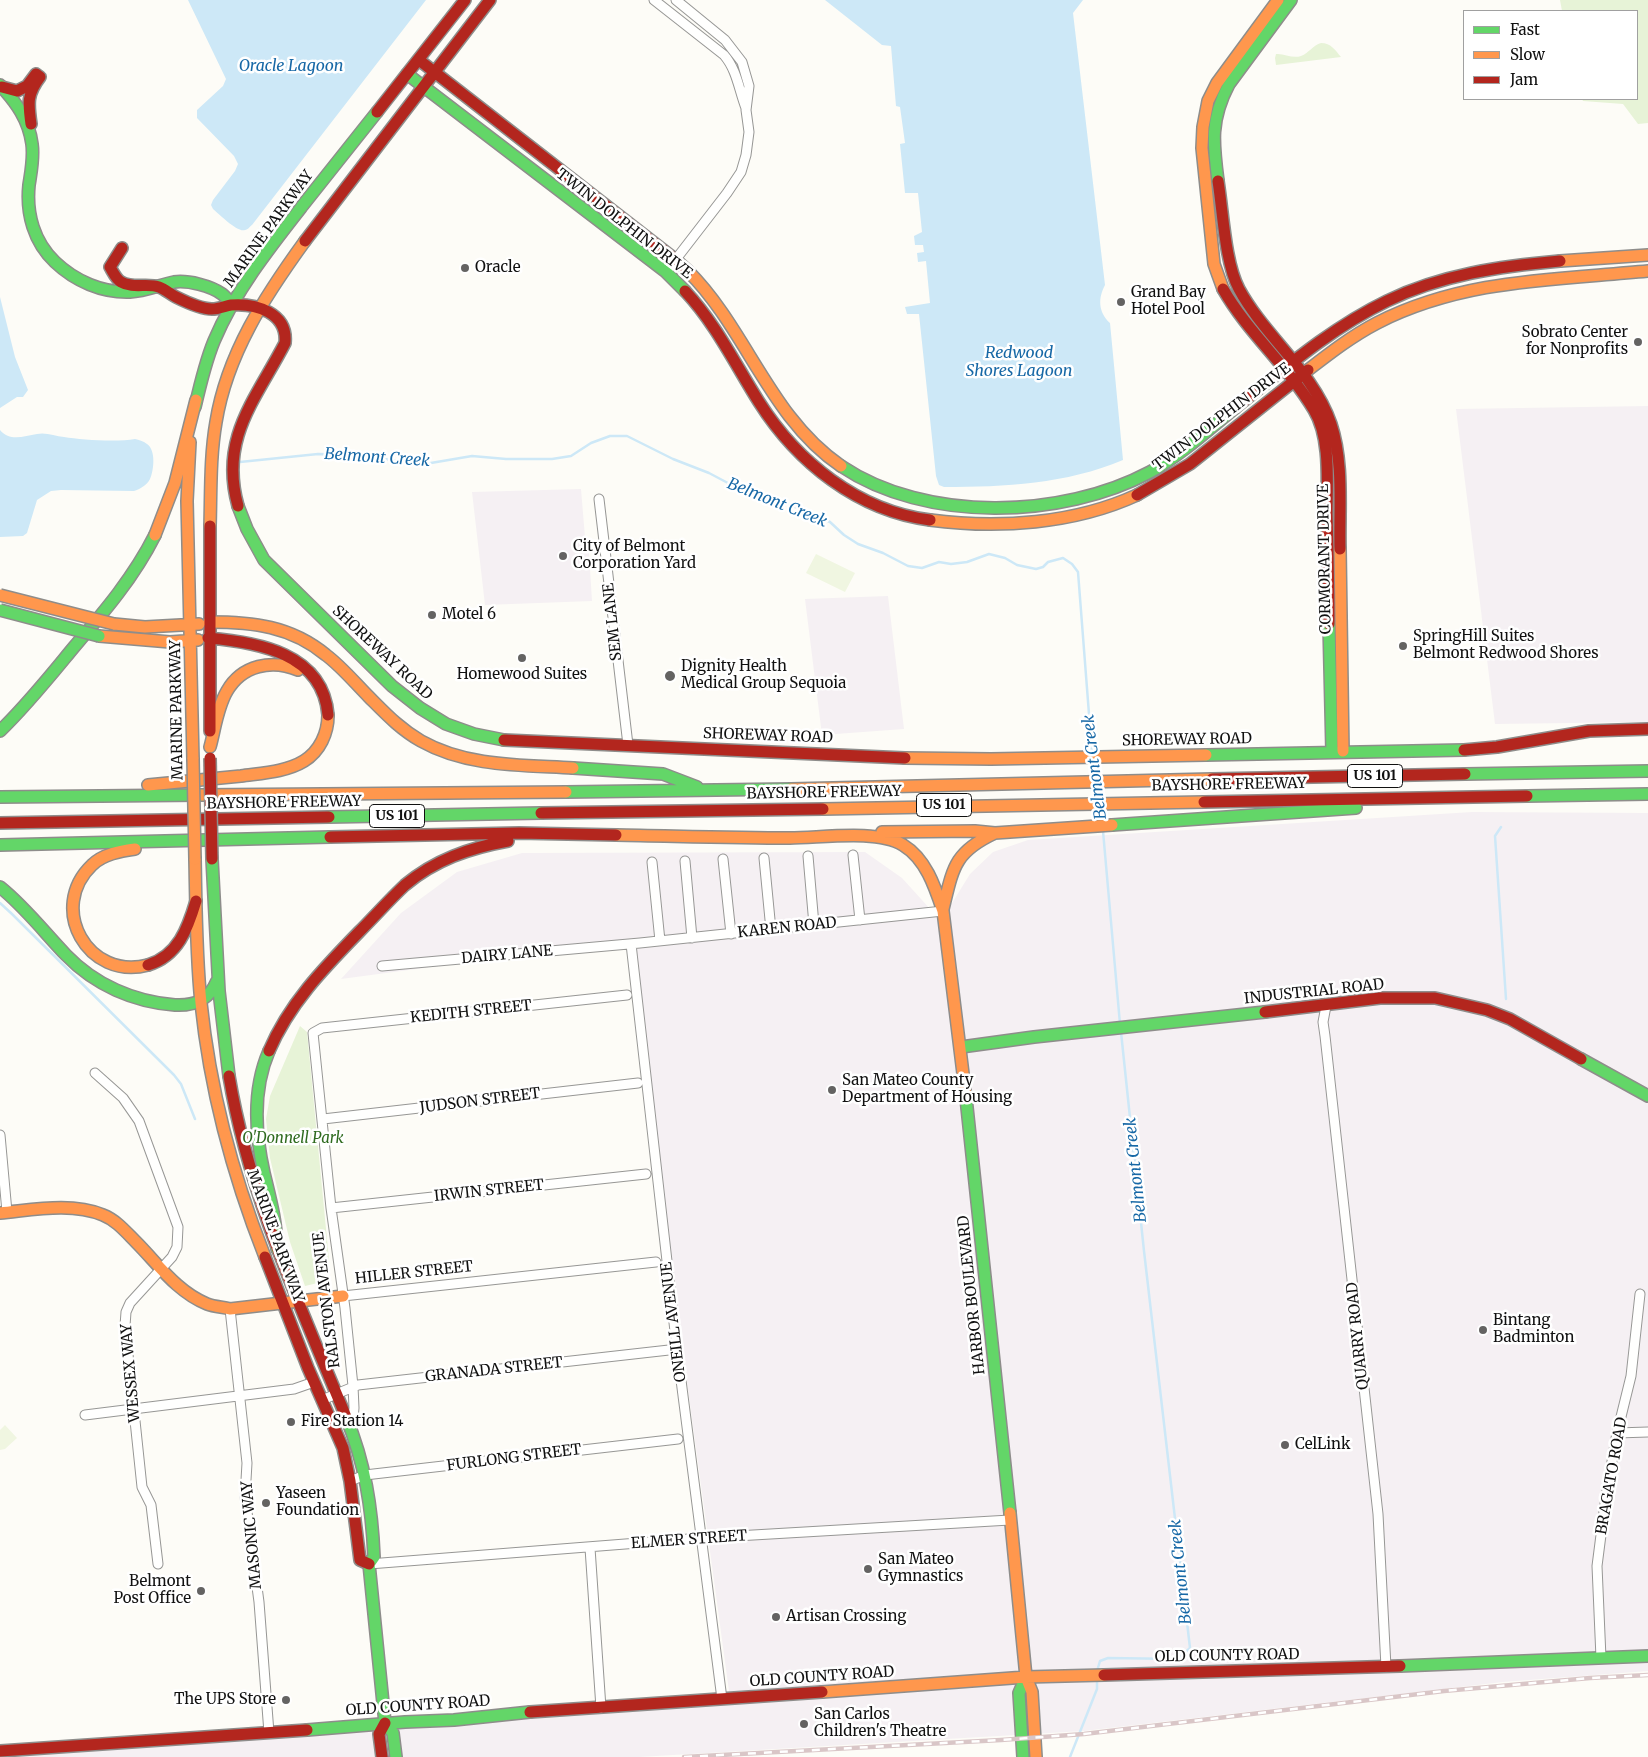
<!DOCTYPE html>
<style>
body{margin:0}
#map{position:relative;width:1648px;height:1757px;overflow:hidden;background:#fdfcf7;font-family:Merriweather,serif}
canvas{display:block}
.legend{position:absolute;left:1463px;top:10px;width:175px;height:90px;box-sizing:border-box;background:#fff;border:1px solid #a0a0a0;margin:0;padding:6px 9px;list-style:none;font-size:15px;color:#111}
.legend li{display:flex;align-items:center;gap:10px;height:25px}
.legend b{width:25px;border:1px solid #a0a0a0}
</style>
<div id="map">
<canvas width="1648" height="1757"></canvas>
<ul class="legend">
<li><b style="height:6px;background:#63d668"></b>Fast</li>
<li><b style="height:6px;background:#ff974d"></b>Slow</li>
<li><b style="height:6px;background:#b3261e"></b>Jam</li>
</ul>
</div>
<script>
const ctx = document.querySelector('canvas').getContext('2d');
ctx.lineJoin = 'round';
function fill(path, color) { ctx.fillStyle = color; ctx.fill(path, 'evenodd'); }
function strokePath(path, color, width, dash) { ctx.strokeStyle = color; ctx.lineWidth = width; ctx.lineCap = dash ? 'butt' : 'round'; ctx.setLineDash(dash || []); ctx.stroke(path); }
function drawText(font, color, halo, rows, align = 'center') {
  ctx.font = font + ' Merriweather,serif'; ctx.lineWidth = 5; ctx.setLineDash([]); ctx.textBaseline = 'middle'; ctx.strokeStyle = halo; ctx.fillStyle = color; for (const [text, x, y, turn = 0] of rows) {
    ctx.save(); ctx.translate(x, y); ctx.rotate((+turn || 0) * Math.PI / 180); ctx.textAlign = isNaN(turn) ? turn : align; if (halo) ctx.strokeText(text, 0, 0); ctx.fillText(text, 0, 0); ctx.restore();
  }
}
fill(new Path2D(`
 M1648 406V722L1495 724 1456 409Z
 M581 489 585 537H588L592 601 485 605 472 492Z
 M888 596 904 729 822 735 805 599Z
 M1472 812 1648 813V1671L1503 1682 1084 1731 639 1757H3L391 1726 729 1691 627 941 341 979 401 913 457 872 522 853 865 852 902 878 941 921 970 874 993 852 1028 840Z`), '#f5f0f3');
fill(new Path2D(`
 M1560 0H1648V123L1638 124 1623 104 1583 101 1582 99H1637V11H1562Z
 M1321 43C1331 43 1335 50 1341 57L1276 65 1275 58 1276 54C1284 53 1292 59 1301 56 1309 53 1313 45 1321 43Z
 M300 1026 307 1032 329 1260 326 1281 305 1286 290 1242 270 1158 266 1119 270 1096Z`), '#e7f3d7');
fill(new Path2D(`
 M816 554 855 573 845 592 806 573Z
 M5 1425 17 1438 5 1449 0 1450V1430Z`), '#f0f6e1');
fill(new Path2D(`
 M188 0H426L252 225C250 226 248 230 245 230 238 233 219 214 213 209L211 205 213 200 235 171 238 164 234 156 197 118V110L223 86 226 79Z
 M825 0H1083L1073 13 1105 285C1098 298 1098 312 1110 323L1123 460C1066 484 1005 487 944 487L939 485 936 476 919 314H907L905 307 930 303 926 261 918 262 917 253 924 252 923 245H915L914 236 922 232 918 193H905L900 144 905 143 900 107 896 106 891 46 882 45Z
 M0 297 15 357 28 390 23 397H17L0 408Z
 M0 430C10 442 24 436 37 434 46 432 55 436 64 437 81 440 118 442 135 439 139 440 143 441 147 444 156 450 154 470 150 479 147 485 140 489 134 491L61 490 51 491 37 500 27 533 23 536 0 537Z`), '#cde8f7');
strokePath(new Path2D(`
 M240 462 318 454 353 455 425 464 472 456 506 459H552L571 456 591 443 610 436H627L673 459 709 473 743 491 761 498 786 503 830 522 844 535 858 544 883 553 908 566 922 568 939 562 951 564 967 562 989 554 1005 558 1017 565 1036 569 1043 567 1048 562 1063 558 1072 564 1078 572 1092 753
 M1093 761 1095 776
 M1097 786 1099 798
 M1100 808 1102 820
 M1501 827 1495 836 1506 999
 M1103 831 1120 1024
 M0 903 12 914 174 1075 181 1084 195 1119
 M1097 1671 1100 1661 1108 1658 1178 1659 1190 1648 1144 1251 1121 1032
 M1070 1757 1097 1689V1679`), '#cde8f7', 2.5);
const street = new Path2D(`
 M654 0 724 55C737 70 739 90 746 108
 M666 272 727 193 741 172 746 155 749 132 746 110 749 86 742 62 725 40 676 0
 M599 499 628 745
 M853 855 860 920
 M808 856 814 925
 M764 858 771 930
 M723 859 731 934
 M685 861 692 938
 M652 862 660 941
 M631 944 677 1349 722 1699
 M382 966 640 943 943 911
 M1326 1006 1323 1022 1325 1036 1378 1514 1386 1667
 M95 1073 123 1098 139 1121 178 1227 177 1247 172 1257 130 1303 126 1312 125 1326 142 1487 151 1505 158 1564
 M323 1119 638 1083
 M0 1135 7 1212
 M331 1208 646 1174
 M343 1296 656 1262
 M230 1309 247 1463 245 1497 259 1602 269 1733
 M322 1400 358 1385 669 1350
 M85 1415 294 1389 314 1382
 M352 1428 354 1408 353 1386 345 1308 331 1208 313 1033 322 1028 627 995
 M1617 1433 1648 1432
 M350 1481 365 1475 678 1439
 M590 1548 601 1708
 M369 1564 702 1538 1010 1520
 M1601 1658 1597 1566 1606 1496 1617 1433 1631 1376 1640 1294`);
const fast = new Path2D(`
 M407 74 666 272 685 291
 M0 85C16 102 29 120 32 144 34 158 31 172 29 185 26 214 34 242 55 262 75 281 102 293 130 292 146 291 159 285 174 282 188 280 211 286 222 294 226 297 229 301 232 305
 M1218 181C1213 143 1210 120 1229 84L1291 0
 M195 407C200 385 205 363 214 341 235 291 270 247 303 205 328 174 352 143 377 112
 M841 466C926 523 1062 519 1150 472 1181 455 1208 430 1235 408
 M238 506 247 529 264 560 392 686 420 708 446 724 474 734 504 740
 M1329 624 1332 752
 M0 731C27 705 50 676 74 647 104 612 134 577 155 535
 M1206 755 1464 750
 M573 768 663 774 697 787
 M1465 774 1648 771
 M566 792 791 789
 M1527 796 1648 794
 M0 797 201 795
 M329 817 541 813
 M1112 825 1356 808
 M0 845 330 837
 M212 859 219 991 229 1076
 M0 887C25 907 44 932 66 955 95 985 134 1002 175 1005 195 1006 209 1000 217 981
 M961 1047 1034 1037 1265 1012
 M269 1051C252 1090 255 1133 264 1173 270 1198 277 1223 277 1249
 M1581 1059 1648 1096
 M966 1098 1010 1513
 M346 1417C365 1463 372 1508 374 1557L369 1564 385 1723 393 1733 396 1757
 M1400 1666 1648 1656
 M307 1730 405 1722 454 1720 530 1712
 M1023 1757 1019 1693 1026 1677`);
const slow = new Path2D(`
 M1560 261 1648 255
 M688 271C747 330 770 418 841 466
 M1223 289 1214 264 1202 148 1203 127 1208 101 1217 83 1278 0
 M1308 370C1330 353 1352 336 1377 323 1463 279 1554 280 1648 271
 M190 442 187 501 193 759
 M930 520C998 529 1074 524 1137 495
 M210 526C211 491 210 456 216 422 227 354 265 296 305 241
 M155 535 175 483 196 400
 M1340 549 1343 751
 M209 622C253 622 291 626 326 655 342 667 355 683 369 697 386 714 400 729 421 741 467 767 522 765 573 768
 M114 624 145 627 199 624
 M99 636 170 642 198 640
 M210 747C215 729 217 708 227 691 242 665 272 659 298 670
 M905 758 991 759 1206 755
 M148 785C179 782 210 779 241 776 262 773 286 772 304 761 320 751 328 733 328 715
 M791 789 1212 779
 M201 795 566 792
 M823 809 1204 802
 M882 832 975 831 995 833 1112 825
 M616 835C674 836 732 838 790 838 821 838 877 829 903 845 926 859 935 887 943 911
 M135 849C121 851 103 854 92 865 47 908 88 981 148 965
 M195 859C196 907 196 955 201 1003 210 1090 233 1176 265 1257
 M943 909C953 868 954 852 995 833
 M943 911 966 1098
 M0 1213C33 1210 71 1202 103 1215 116 1220 126 1232 136 1242 158 1264 177 1292 207 1304 215 1307 223 1307 230 1309L343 1296
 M1010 1513 1026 1677 1032 1692 1036 1757
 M822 1692 1026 1677 1104 1675`);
const jam = new Path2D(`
 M419 60 676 260 688 271
 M2 87 17 91 27 86 36 74 40 77C27 94 28 103 31 124
 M377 112 465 0
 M1218 181C1223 212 1225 263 1239 289 1265 337 1313 371 1331 424 1344 463 1339 508 1340 549
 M305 241 490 0
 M122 248 110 267C113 272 116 279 121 282 133 289 147 283 159 287 165 289 170 294 176 297 186 302 201 309 212 309 219 309 225 306 231 305 256 303 288 313 285 343 256 399 219 438 238 506
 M1223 289C1248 333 1288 366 1314 410 1331 438 1327 483 1327 514 1328 551 1329 588 1329 624
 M685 291C716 324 735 364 759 402 797 462 858 511 930 520
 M1235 408C1284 369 1331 328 1387 301 1440 275 1501 266 1560 261
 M1137 495 1190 464 1308 370
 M208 638C257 642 323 653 328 715
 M210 731V526
 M504 740 905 758
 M1464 750 1497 747 1589 731 1648 729
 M1212 779 1465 774
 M1204 802 1527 796
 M541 813 823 809
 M0 823 329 817
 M330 837 519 833 616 835
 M148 965C178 956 188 928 196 901
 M1265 1012 1380 998H1435L1487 1010 1510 1019 1581 1059
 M269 1051C289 1004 323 969 359 932 374 917 389 900 405 885 435 860 469 848 508 841
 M229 1076C249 1196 300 1305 346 1417
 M265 1257 308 1368 343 1448 350 1481 360 1560 369 1564
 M1104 1675 1400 1666
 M530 1712 822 1692
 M0 1751 307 1730
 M382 1757 379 1734 385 1723`);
strokePath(street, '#979795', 11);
strokePath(fast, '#8e8d8b', 14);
strokePath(slow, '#8e8d8b', 14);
strokePath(jam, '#8e8d8b', 14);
strokePath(street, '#fffffe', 9);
strokePath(fast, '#63d668', 11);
strokePath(slow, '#ff974d', 11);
strokePath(jam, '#b3261e', 11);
const rail = new Path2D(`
 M684 1757 1001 1740 1084 1734 1444 1691 1590 1678 1648 1675`);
strokePath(rail, '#d9c6c7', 4.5);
strokePath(rail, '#fff', 2.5, [8]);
const fastBridge = new Path2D(`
 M0 610 99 636`);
const slowBridge = new Path2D(`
 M0 595 114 624
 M193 759 195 859`);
const jamBridge = new Path2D(`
 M210 758 212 859`);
strokePath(fastBridge, '#8e8d8b', 14, []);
strokePath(slowBridge, '#8e8d8b', 14, []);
strokePath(jamBridge, '#8e8d8b', 14, []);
strokePath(fastBridge, '#63d668', 11);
strokePath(slowBridge, '#ff974d', 11);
strokePath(jamBridge, '#b3261e', 11);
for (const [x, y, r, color] of [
 [465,268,5,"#646362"],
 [1121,302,5,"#646362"],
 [1638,342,5,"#646362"],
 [563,556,5,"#646362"],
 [432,615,5,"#646362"],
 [1403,646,5,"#646362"],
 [522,658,5,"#646362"],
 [670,676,6,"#646362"],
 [832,1090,5,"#646362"],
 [1483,1330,5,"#646362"],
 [291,1422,5,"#646362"],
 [1285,1445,5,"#646362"],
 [266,1503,5,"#646362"],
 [868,1569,5,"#646362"],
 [201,1591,5,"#646362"],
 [776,1617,5,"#646362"],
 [286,1700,5,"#646362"],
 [804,1724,5,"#646362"]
]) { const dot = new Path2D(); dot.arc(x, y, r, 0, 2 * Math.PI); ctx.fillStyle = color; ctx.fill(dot); strokePath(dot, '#fff', 2); }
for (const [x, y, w] of [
 [1375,776,55],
 [944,805,55],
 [397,816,55]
]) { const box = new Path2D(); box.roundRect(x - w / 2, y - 11.5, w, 23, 4); ctx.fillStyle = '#fff'; ctx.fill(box); strokePath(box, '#111', 1); }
drawText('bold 14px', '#111', null, [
 ["US 101",1375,776],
 ["US 101",944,805],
 ["US 101",397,816]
]);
drawText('15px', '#111', '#fff', [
 ["TWIN DOLPHIN DRIVE",624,224,38],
 ["MARINE PARKWAY",269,229,-54],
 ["TWIN DOLPHIN DRIVE",1222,417,-37],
 ["CORMORANT DRIVE",1325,559,-91],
 ["SEM LANE",613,622,-96],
 ["SHOREWAY ROAD",382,653,43],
 ["MARINE PARKWAY",177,710,-91],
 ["SHOREWAY ROAD",768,736,2],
 ["SHOREWAY ROAD",1187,740,-1],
 ["BAYSHORE FREEWAY",1229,785,-1],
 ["BAYSHORE FREEWAY",824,793,-1],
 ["BAYSHORE FREEWAY",284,803,-1],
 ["KAREN ROAD",787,928,-6],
 ["DAIRY LANE",507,955,-5],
 ["INDUSTRIAL ROAD",1314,992,-6],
 ["KEDITH STREET",471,1012,-6],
 ["JUDSON STREET",480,1101,-7],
 ["IRWIN STREET",489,1191,-6],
 ["MARINE PARKWAY",275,1236,70],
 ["HILLER STREET",414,1273,-6],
 ["HARBOR BOULEVARD",972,1295,-96],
 ["RALSTON AVENUE",327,1300,-97],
 ["ONEILL AVENUE",674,1322,-97],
 ["QUARRY ROAD",1358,1336,-96],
 ["GRANADA STREET",494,1370,-6],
 ["WESSEX WAY",131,1373,-95],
 ["FURLONG STREET",514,1458,-7],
 ["BRAGATO ROAD",1612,1476,-80],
 ["MASONIC WAY",252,1535,-95],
 ["ELMER STREET",689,1540,-4],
 ["OLD COUNTY ROAD",1227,1656,-1],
 ["OLD COUNTY ROAD",822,1677,-4],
 ["OLD COUNTY ROAD",418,1706,-4]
]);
drawText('15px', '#111', '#fff', [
 ["Oracle",475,268],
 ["Grand Bay",1131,293],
 ["Hotel Pool",1131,310],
 ["Sobrato Center",1628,333,"right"],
 ["for Nonprofits",1628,350,"right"],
 ["City of Belmont",573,547],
 ["Corporation Yard",573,564],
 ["Motel 6",442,615],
 ["SpringHill Suites",1413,637],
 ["Belmont Redwood Shores",1413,654],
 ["Dignity Health",681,667],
 ["Medical Group Sequoia",681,684],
 ["Homewood Suites",522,675,"center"],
 ["San Mateo County",842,1081],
 ["Department of Housing",842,1098],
 ["Bintang",1493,1321],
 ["Badminton",1493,1338],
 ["Fire Station 14",301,1422],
 ["CelLink",1295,1445],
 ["Yaseen",276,1494],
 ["Foundation",276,1511],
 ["San Mateo",878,1560],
 ["Gymnastics",878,1577],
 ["Belmont",191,1582,"right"],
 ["Post Office",191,1599,"right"],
 ["Artisan Crossing",786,1617],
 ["The UPS Store",276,1700,"right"],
 ["San Carlos",814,1715],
 ["Children's Theatre",814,1732]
], 'left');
drawText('italic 15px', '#2f6b1f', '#fff', [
 ["O'Donnell Park",293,1139]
]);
drawText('italic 16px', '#1768a6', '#fff', [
 ["Oracle Lagoon",291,66],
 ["Redwood",1019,353],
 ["Shores Lagoon",1019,371],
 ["Belmont Creek",377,458,4],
 ["Belmont Creek",777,503,22],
 ["Belmont Creek",1095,767,-97],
 ["Belmont Creek",1136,1170,-96],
 ["Belmont Creek",1181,1572,-96]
]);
</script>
